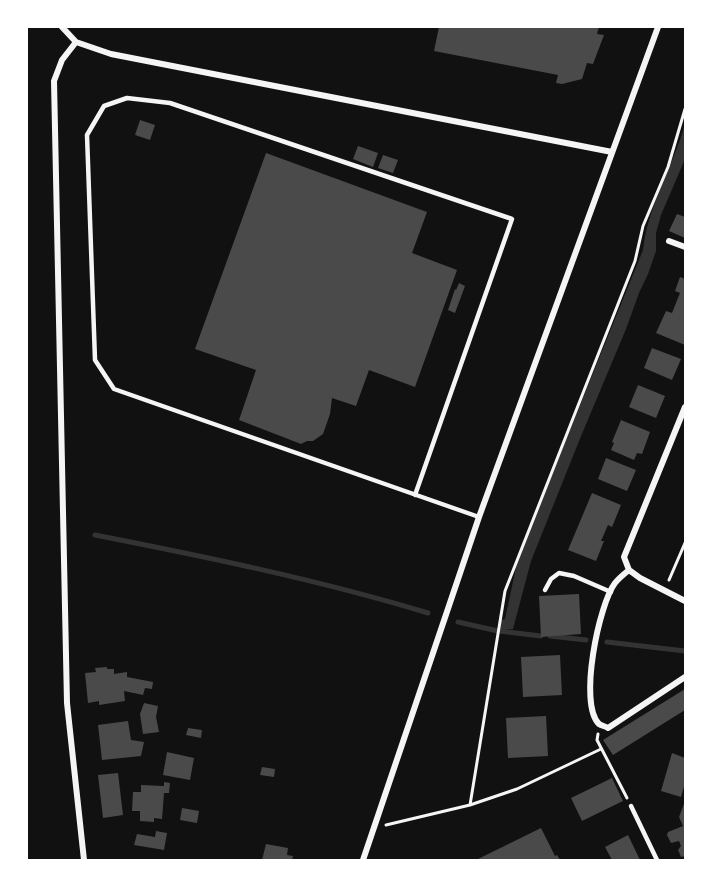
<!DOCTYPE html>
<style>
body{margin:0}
#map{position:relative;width:712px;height:887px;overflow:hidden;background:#111;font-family:"Alegreya Sans",sans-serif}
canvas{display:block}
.frame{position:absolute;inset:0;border:28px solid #fff;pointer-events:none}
</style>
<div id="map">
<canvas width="712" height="887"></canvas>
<div class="frame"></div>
</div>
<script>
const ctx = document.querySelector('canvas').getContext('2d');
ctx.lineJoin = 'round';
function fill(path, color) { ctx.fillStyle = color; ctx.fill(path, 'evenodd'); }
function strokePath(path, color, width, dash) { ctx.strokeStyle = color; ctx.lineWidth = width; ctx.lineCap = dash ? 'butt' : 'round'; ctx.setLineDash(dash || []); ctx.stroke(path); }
fill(new Path2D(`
 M685 124V159L661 215 656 233V251L648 274 639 293 626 329 579 441 531 561 513 629 500 630 501 620 505 619 518 558 643 250C648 205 673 167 685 124Z`), '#333');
strokePath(new Path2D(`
 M95 535C207 557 319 580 428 613
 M458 622 498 631
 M499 631 541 636
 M550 636 586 640
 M607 642 685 651`), '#333', 5);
fill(new Path2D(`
 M439 27H599L597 34 604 35 593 64 587 63 582 79 562 84 556 83 558 75 434 51Z
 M140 120 155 125 150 140 135 135Z
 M358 146 378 153 373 167 353 159Z
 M266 153 427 212 412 253 457 270 415 387 369 370 356 406 332 398 330 414 323 434 313 441H307L301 444 239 420 256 370 195 349Z
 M383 155 398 160 393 173 378 168Z
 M677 214 685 217V238L669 231Z
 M680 277 685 279V345L656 333 666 311 672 313 680 293 675 291Z
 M459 283 465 286 455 313 448 310 455 289 456 290Z
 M652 348 681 359 672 380 644 368Z
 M638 385 665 396 656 418 629 407Z
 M621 420 650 432 642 454 637 453 634 460 611 450 614 443 612 442Z
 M606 458 636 470 627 491 598 479Z
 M592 493 621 505 612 527 608 525 601 541H604L596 561 568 550Z
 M579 594 581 634 541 637 539 596Z
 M560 655 562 695 523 697 521 657Z
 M107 667V669H114V674L127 672V677L153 682 152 689 145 688 143 695 124 691 125 701 99 705V701L88 703 85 673 96 672 95 668Z
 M685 689V710L613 755 603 740Z
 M144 703 158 706 156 717 159 732 143 734 140 714Z
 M546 716 548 756 508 758 506 718Z
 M128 721 131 740 144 742 141 756 102 760 98 725Z
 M188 728 202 730 201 738 186 735Z
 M167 752 194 758 190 780 163 775Z
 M672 753 685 758V783L681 797 661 791Z
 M262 767 275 769 274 777 260 775Z
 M118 773 123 815 103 818 98 775Z
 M612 778 623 801 582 821 571 798Z
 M164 782 170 783 169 793H164L162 819 154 818V822L140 821V811H132L133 792H141V785L164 786Z
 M685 801V856L681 857 678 850 681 846 679 841 671 843 667 835 668 832 683 826 679 817Z
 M182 808 199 811 197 823 180 820Z
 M541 828 555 856 557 855 560 860H476Z
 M156 831 167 833 164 850 134 845 137 834 155 837Z
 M628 835 640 860H612L605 847Z
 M266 844 288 848 287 855 293 856 292 860H262Z`), '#4a4a4a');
strokePath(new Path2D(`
 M669 580 685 543
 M598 734 597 740 627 798
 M470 805 505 591 635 261 643 226 668 167 685 109
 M386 825 470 805 517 789 601 749`), '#f5f5f5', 3);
strokePath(new Path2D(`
 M415 495 512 219 170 103 127 98 104 106 87 135 95 360 114 389 479 517
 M545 590 551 579 559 573 574 576 611 592
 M631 806 657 860`), '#f5f5f5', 4.5);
strokePath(new Path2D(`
 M62 27 76 42 111 54 612 152
 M76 42 62 60 54 81 67 703 84 860
 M669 241 685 247
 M685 407 624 557 629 570 640 578 685 601
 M629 570C624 574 619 578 615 583 599 604 578 704 599 724 602 726 605 726 608 728L685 677
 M363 860 479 517 658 27`), '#f5f5f5', 6);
</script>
